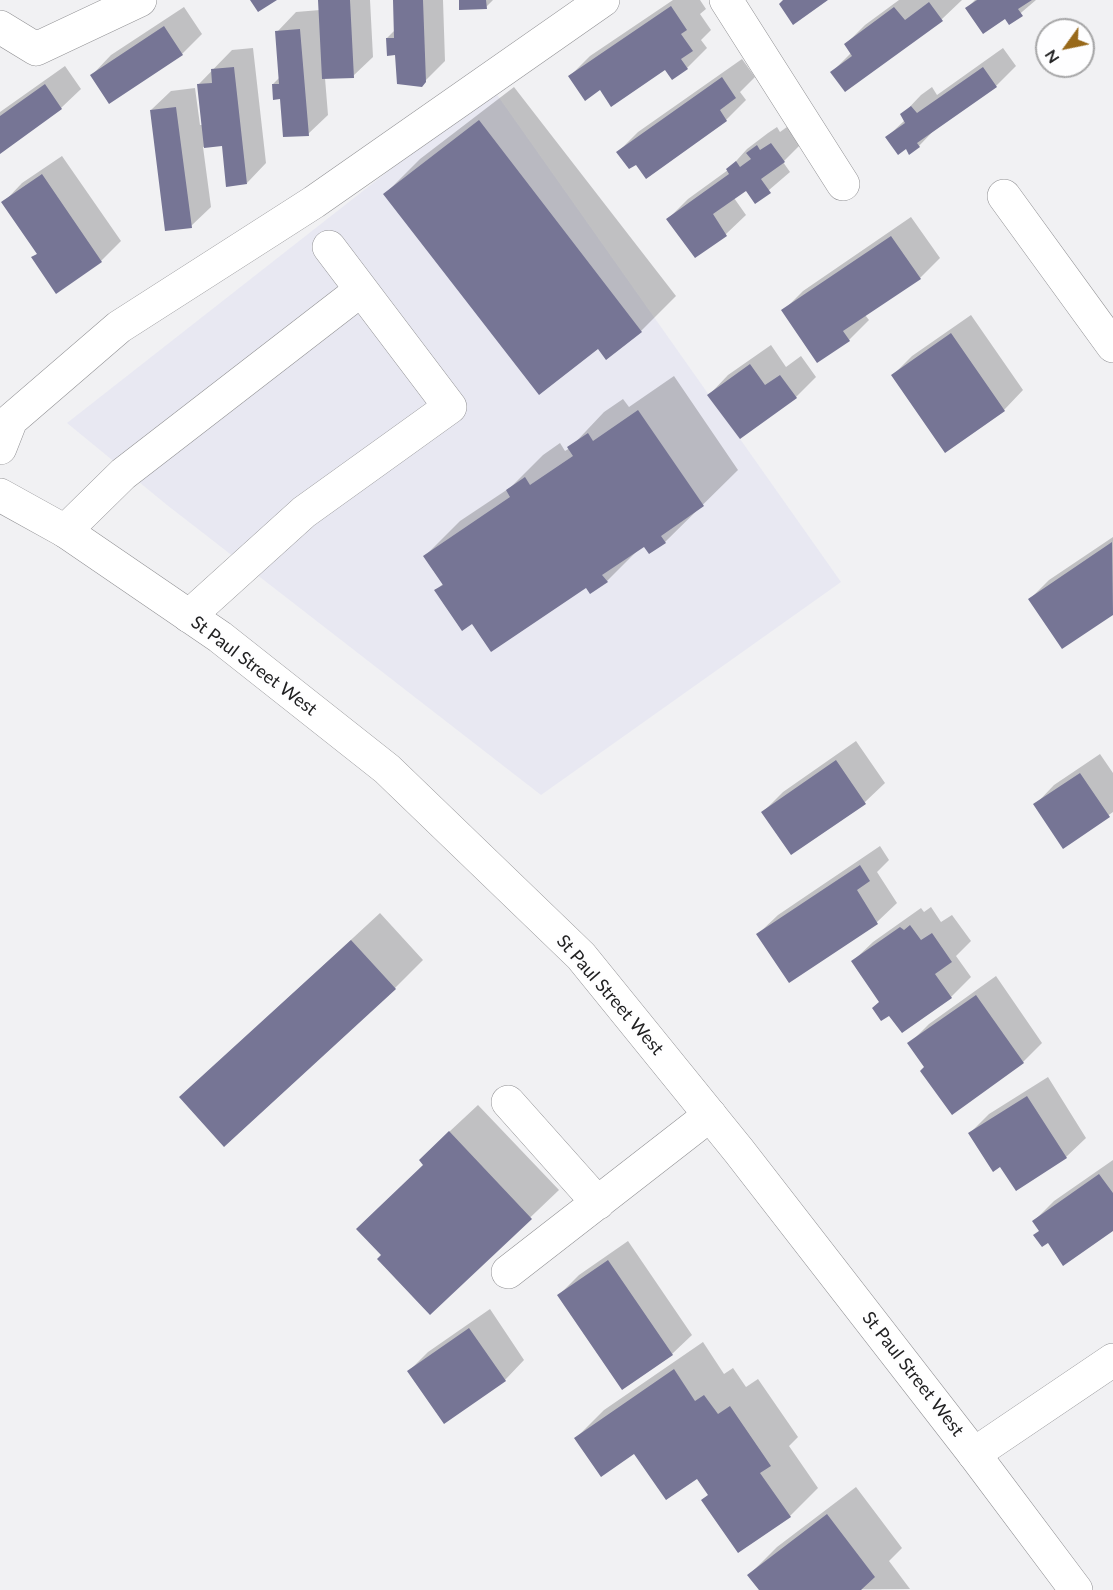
<!DOCTYPE html>
<style>
body{margin:0}
#map{position:relative;width:1113px;height:1590px;overflow:hidden;background:#f1f1f3;font-family:Lato,sans-serif}
canvas{display:block}
.north{position:absolute;left:1035px;top:18px;width:60px;height:60px;box-sizing:border-box;background:#fefeff;border:2px solid #a6a6a7;border-radius:50%;rotate:237deg;font-size:16px;font-weight:700;line-height:24px;text-align:center;color:#212122}
.north::after{content:'';display:block;margin:auto;width:21px;height:27px;background:#98691a;clip-path:polygon(50% 0,100% 100%,50% 72%,0 100%)}
</style>
<div id="map">
<canvas width="1113" height="1590"></canvas>
<div class="north">N</div>
</div>
<script>
const ctx = document.querySelector('canvas').getContext('2d');
ctx.lineJoin = 'round';
function fill(path, color) { ctx.fillStyle = color; ctx.fill(path, 'evenodd'); }
function strokePath(path, color, width, dash) { ctx.strokeStyle = color; ctx.lineWidth = width; ctx.lineCap = dash ? 'butt' : 'round'; ctx.setLineDash(dash || []); ctx.stroke(path); }
function drawText(font, color, halo, rows, align = 'center') {
  ctx.font = font + ' Lato,sans-serif'; ctx.lineWidth = 4.5; ctx.setLineDash([]); ctx.textBaseline = 'middle'; ctx.strokeStyle = halo; ctx.fillStyle = color; for (const [text, x, y, turn = 0] of rows) {
    ctx.save(); ctx.translate(x, y); ctx.rotate((+turn || 0) * Math.PI / 180); ctx.textAlign = isNaN(turn) ? turn : align; if (halo) ctx.strokeText(text, 0, 0); ctx.fillText(text, 0, 0); ctx.restore();
  }
}
fill(new Path2D(`
 M493 89 841 582 541 795 167 505 67 423Z`), '#e8e8f2');
fill(new Path2D(`
 M320 0H370L373 57 353 76 325 78 328 115 308 134 273 84 280 77 277 32 296 12 320 10Z
 M394 0H443L445 61 421 85 387 38 395 30Z
 M460 0H493L486 7Z
 M673 0H700L706 9 700 14 711 30 701 40 707 48 687 68 672 78 666 68 601 88 570 76 590 56Z
 M899 0H962L942 19 846 90 832 72 852 52 846 44 865 25Z
 M975 0H1036L1009 23 1005 17 967 8Z
 M184 7 202 34 182 54 109 102 92 75 111 55Z
 M253 48 266 163 247 183 223 145 203 147 211 207 191 226 151 110 171 91 195 88 200 125H203L198 85 232 50Z
 M1003 48 1016 66 996 86 939 125 919 146 906 147 887 137 905 120 902 115 921 95 932 87 937 95Z
 M742 59 755 77 740 92 746 100 726 120 646 177 636 162 618 152 638 132Z
 M65 66 81 89 61 108 0 152V112Z
 M514 87 676 296 641 331 606 358 598 347 385 194 420 159Z
 M791 124 804 141 783 162 790 172 755 202 746 189 734 198 746 215 726 234 695 256 668 219 688 199 728 170 747 149 768 133 777 127 780 132Z
 M62 156 121 241 101 261 33 258 38 253 3 203 22 183Z
 M911 217 940 258 920 278 865 315 869 320 849 340 817 361 783 311 803 291Z
 M971 315 1023 390 1004 410 893 375 912 356Z
 M771 345 786 367 801 356 816 377 796 397 740 437 709 395 728 375Z
 M674 376 738 470 665 542 641 547 607 581 472 622 436 590 444 583 425 556 460 521 511 487 543 455 560 443 565 451 570 448 604 412 623 399 629 407Z
 M1113 537V613L1063 647 1030 599 1049 580Z
 M856 741 885 783 865 802 792 853 763 812 783 792Z
 M1100 754 1113 773V812L1063 847 1035 805 1054 785Z
 M880 846 889 860 877 872 897 903 877 922 789 981 758 934 778 915Z
 M931 907 941 922 952 915 971 941 956 956 971 977 951 997 903 1031 853 961 873 942 921 908 924 912Z
 M380 913 423 960 395 988 181 1097Z
 M996 976 1042 1043 1023 1062 926 1067 909 1044 929 1024Z
 M1048 1077 1086 1138 1066 1157 1001 1165 970 1133 989 1114Z
 M478 1105 559 1190 430 1313 383 1255 424 1164 449 1132Z
 M1113 1160V1229L1040 1230 1034 1221 1054 1201Z
 M628 1241 692 1335 672 1354 559 1295 579 1275Z
 M490 1309 524 1360 505 1380 409 1371 428 1352Z
 M703 1342 724 1374 733 1368 746 1387 758 1379 798 1437 789 1446 818 1488 790 1516 709 1495 697 1476 634 1452 576 1438 604 1410Z
 M856 1487 902 1548 889 1561 910 1589 761 1590 749 1575 777 1547Z`), '#0003');
fill(new Path2D(`
 M250 0H277L258 12Z
 M318 0H350L354 78 322 79Z
 M393 0H423L426 82 422 87 397 84 395 55 387 56 386 38H394Z
 M459 0H486L487 9 459 10Z
 M828 0 793 25 779 4 783 0Z
 M977 0H1032L1018 9 1023 16 1009 25 1005 19 983 34 965 8Z
 M929 2 943 21 845 92 830 72 852 56 844 44 894 7 905 20Z
 M671 6 687 30 681 34 693 51 681 59 688 69 672 80 665 70 611 107 600 90 585 101 568 76Z
 M164 26 183 55 109 104 90 75Z
 M300 29 309 136 283 137 280 99 273 100 272 84H279L275 31Z
 M234 67 247 184 226 187 222 146 204 148 197 84 212 83 211 69Z
 M983 67 997 87 917 143 920 147 909 155 906 149 898 155 885 137 905 123 900 114 911 106 917 113Z
 M722 77 736 98 720 110 727 121 646 179 636 165 629 169 616 152Z
 M45 84 62 109 0 154V116Z
 M176 107 192 228 165 231 150 110Z
 M479 120 642 332 606 360 598 349 539 395 383 194Z
 M771 143 785 162 761 179 771 193 755 204 746 191 713 214 727 236 695 258 666 219 729 174 726 169 736 161 740 167 751 159 746 153 757 145 760 150Z
 M42 174 102 262 56 294 31 257 37 254 1 202Z
 M891 236 921 279 843 331 850 341 817 363 781 310Z
 M951 333 1005 411 945 453 891 375Z
 M750 364 765 385 780 375 797 398 740 439 707 395Z
 M638 410 704 506 661 536 666 543 649 554 644 547 602 575 608 582 590 594 586 588 491 652 472 624 462 631 434 590 443 585 423 556 510 497 506 490 525 477 530 485 573 456 567 447 588 433 593 441Z
 M1112 542 1113 615 1062 649 1028 599Z
 M836 760 866 804 791 855 761 812Z
 M1080 773 1110 817 1063 849 1033 804Z
 M860 865 870 881 857 890 878 924 789 983 756 934Z
 M910 925 921 940 932 933 952 962 935 974 952 998 902 1033 889 1016 881 1021 872 1008 879 1002 851 961 900 927 904 930Z
 M351 940 396 989 224 1147 179 1097Z
 M976 995 1024 1063 952 1115 920 1071 924 1067 907 1043Z
 M1027 1096 1067 1158 1016 1191 1000 1167 993 1172 968 1133Z
 M449 1131 532 1219 430 1315 377 1259 381 1255 356 1229 423 1165 419 1160Z
 M1099 1174 1113 1193V1231L1063 1266 1048 1243 1042 1247 1033 1235 1039 1231 1032 1221Z
 M608 1260 673 1355 622 1390 557 1295Z
 M469 1328 506 1381 444 1424 407 1371Z
 M674 1369 695 1401 704 1395 718 1414 730 1406 771 1466 760 1473 791 1517 738 1553 701 1500 708 1495 697 1479 666 1500 634 1454 601 1477 574 1438Z
 M827 1514 875 1577 861 1590H759L747 1575Z`), '#767595');
const minor = new Path2D(`
 M726 0 843 184
 M0 27 36 49 140 0
 M1004 196 1113 346
 M0 448 11 420 119 327 314 202 603 0
 M65 531 123 474 361 290
 M189 616 304 512 450 407 329 247
 M508 1102 598 1203
 M508 1272 710 1115
 M974 1454 1113 1360`);
const major = new Path2D(`
 M0 495 65 531 220 637 387 769 581 956 739 1151 974 1454 1076 1590`);
strokePath(minor, '#919194', 34);
strokePath(major, '#919194', 34);
strokePath(minor, '#fff', 33);
strokePath(major, '#fff', 33);
drawText('18px', '#212122', '#fefeff', [
 ["St Paul Street West",254,666,37],
 ["St Paul Street West",610,995,49],
 ["St Paul Street West",913,1374,52]
]);
</script>
